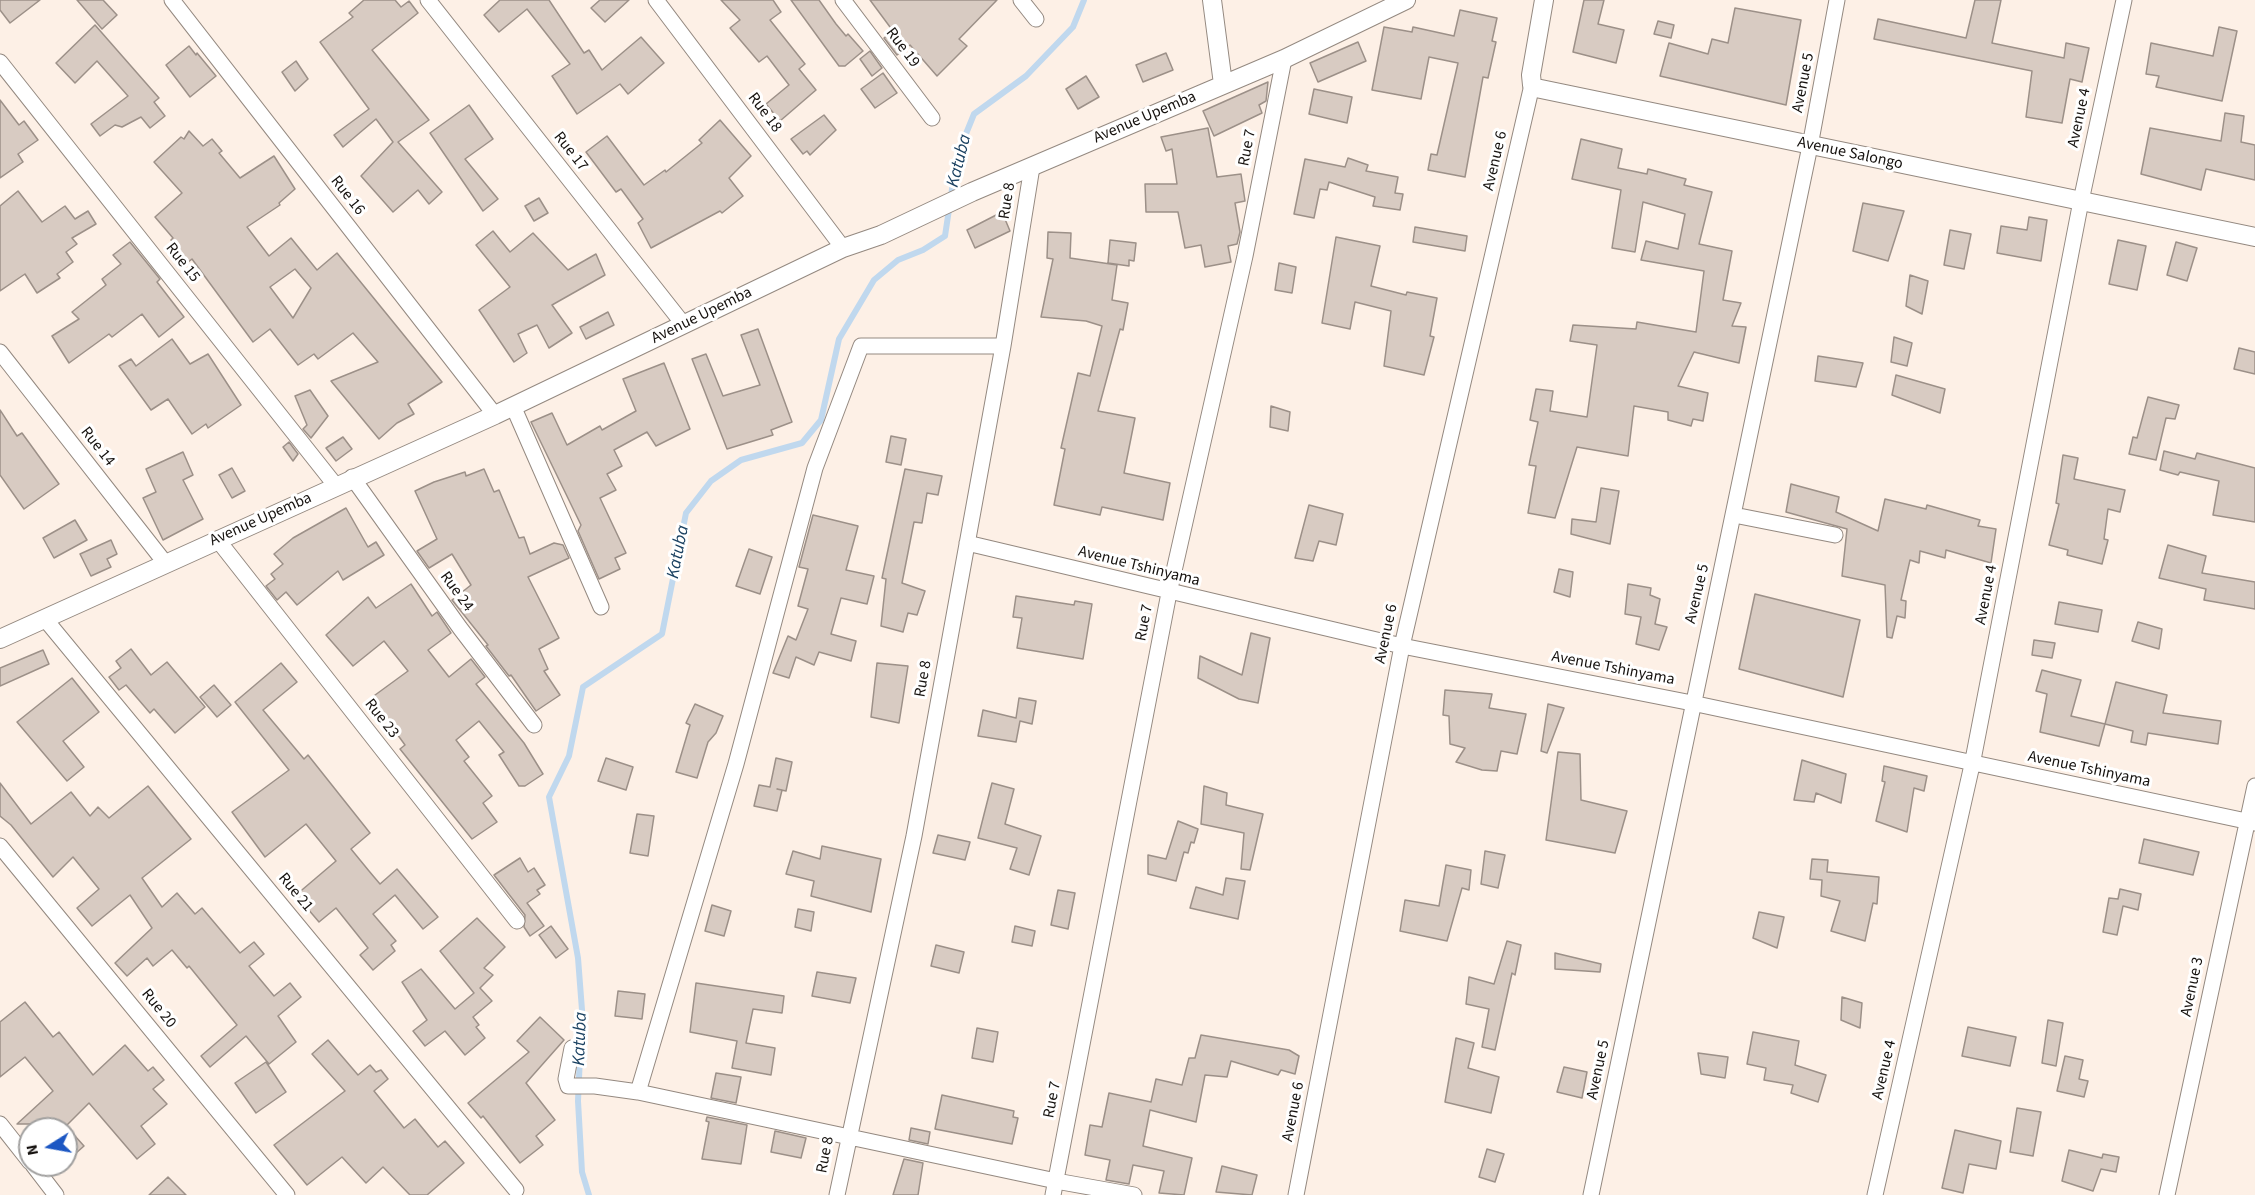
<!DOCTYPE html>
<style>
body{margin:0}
#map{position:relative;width:2255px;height:1195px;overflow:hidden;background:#fdf0e6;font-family:"Source Sans 3",sans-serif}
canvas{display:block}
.north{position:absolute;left:18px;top:1117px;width:60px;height:60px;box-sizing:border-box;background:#fff;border:2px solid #a1a09f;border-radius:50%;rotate:259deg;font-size:16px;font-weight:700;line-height:24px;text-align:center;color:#15110e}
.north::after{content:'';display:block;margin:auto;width:21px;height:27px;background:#1c57c3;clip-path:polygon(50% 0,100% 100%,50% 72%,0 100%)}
</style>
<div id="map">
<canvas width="2255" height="1195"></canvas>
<div class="north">N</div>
</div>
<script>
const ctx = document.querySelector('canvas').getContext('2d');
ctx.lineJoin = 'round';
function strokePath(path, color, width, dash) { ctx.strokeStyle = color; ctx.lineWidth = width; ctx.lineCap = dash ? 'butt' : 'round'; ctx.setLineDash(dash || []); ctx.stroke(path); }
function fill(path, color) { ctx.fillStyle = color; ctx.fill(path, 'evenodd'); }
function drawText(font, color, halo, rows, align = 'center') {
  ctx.font = font + ' "Source Sans 3",sans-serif'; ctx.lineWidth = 6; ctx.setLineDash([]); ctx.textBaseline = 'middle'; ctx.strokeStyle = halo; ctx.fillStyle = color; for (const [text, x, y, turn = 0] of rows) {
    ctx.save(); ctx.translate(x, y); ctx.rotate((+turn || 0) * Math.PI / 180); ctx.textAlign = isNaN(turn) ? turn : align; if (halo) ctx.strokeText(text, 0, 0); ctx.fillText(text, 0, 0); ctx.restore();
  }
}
strokePath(new Path2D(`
 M589 1195 582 1172 578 1101 582 1010 578 958 549 797 569 756 583 687 662 634 686 513 711 481 741 460 802 443 821 420 839 339 874 280 898 260 923 250 945 236 957 156 974 114 1026 76 1073 27 1084 0`), '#c0d8ee', 6);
const building = new Path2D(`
 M0 0H40L10 23 0 10Z
 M77 0H103L117 15 102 29Z
 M364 0H395L401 7 409 1 418 13 372 50 429 120 398 142 442 192 429 204 418 190 393 212 361 176 393 142 376 119 343 147 334 135 369 109 320 42 353 17 349 13Z
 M500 0H549L584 53 589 50 602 70 641 37 664 63 628 94 620 84 577 114 552 76 570 64 527 9 499 32 484 15Z
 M600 0H629L605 22 591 8Z
 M721 0H773L781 12 770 20 805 64 799 69 816 90 780 121 766 104 789 85 767 56 759 62 730 28 740 20Z
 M791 0H819L836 24 846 36 848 34 863 51 845 66H839Z
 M870 0H997L959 39 967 46 937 76 910 45 897 55 884 38 893 31Z
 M1584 0H1604L1598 24 1624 30 1616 63 1573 52Z
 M1975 0H2001L1992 43 2064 58 2066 43 2089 48 2082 82 2070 79 2062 123 2026 117 2032 71 1874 39 1878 19 1966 38Z
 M1735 8 1801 20 1786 105 1660 76 1669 43 1708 54 1712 39 1728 43Z
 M1460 10 1497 18 1492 41 1496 42 1488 78 1483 77 1465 177 1428 170 1431 154 1437 155 1458 63 1429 57 1421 99 1372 90 1384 27 1412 32 1413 27 1454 36Z
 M1658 21 1674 25 1671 38 1654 34Z
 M95 25 159 98 154 102 165 116 150 128 141 117 122 127 115 125 100 136 91 124 128 96 97 61 75 83 56 63Z
 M2219 27 2237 31 2222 101 2156 87 2159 76 2146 74 2151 43 2213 56Z
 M1358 42 1366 61 1318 82 1310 63Z
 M189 46 196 55 197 53 216 76 190 97 166 65Z
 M870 51 882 68 872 76 860 59Z
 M1166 53 1173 70 1143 82 1136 65Z
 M296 61 308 79 295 91 282 72Z
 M883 73 897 93 875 108 861 89Z
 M1086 76 1099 97 1078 109 1066 89Z
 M1268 82 1266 101 1259 105 1262 113 1214 136 1203 111Z
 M1314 89 1352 97 1347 123 1309 114Z
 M0 100 19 125 24 121 38 140 18 154 23 162 0 178Z
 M469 105 493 139 465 159 498 199 483 211 430 133Z
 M2225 113 2244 116 2241 142 2255 145V180L2206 169 2201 190 2141 174 2150 128 2221 141Z
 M824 115 836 130 810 155 807 151 803 154 791 139Z
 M720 120 751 156 729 178 743 196 722 213 720 211 651 248 638 223 643 219 621 189 616 192 586 152 607 136 644 185 665 170 666 172 702 143 699 140Z
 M1208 128 1217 177 1241 174 1245 201 1235 203 1240 232 1237 244 1228 246 1231 262 1205 267 1201 245 1185 248 1178 212H1146L1145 184H1177L1172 149 1166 151 1161 137Z
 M189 131 203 146 212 139 222 151 219 153 240 178 274 156 295 189 279 203 280 205 247 227 269 256 291 238 317 270 337 253 442 382 408 404 414 414 397 423 379 439 331 381 378 362 353 333 318 359 314 354 298 365 270 329 253 342 192 259 187 263 171 240 173 238 155 217 182 193 154 162 181 137 184 139ZM295 269 311 288 293 318 270 287Z
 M1581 139 1622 149 1618 168 1647 174 1648 169 1686 179 1684 185 1712 192 1699 244 1732 251 1723 300 1741 303 1732 326 1746 327 1739 363 1694 352 1678 386 1708 393 1703 421 1693 419 1691 426 1668 420V412L1634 406 1628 456 1577 447 1555 518 1528 513 1536 466 1529 465 1538 422 1530 420 1536 389 1553 391 1550 411 1587 417 1597 345 1570 341 1573 325 1636 329 1637 322 1696 332 1704 271 1641 260 1646 241 1678 249 1685 214 1643 202 1635 252 1612 248 1621 190 1572 179Z
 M1348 158 1368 165 1366 171 1398 177 1395 193 1403 194 1400 210 1373 206 1375 197 1329 182 1327 190 1320 189 1314 218 1294 214 1305 159 1345 167Z
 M18 191 42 222 65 206 75 219 88 211 96 224 72 238 77 244 66 252 73 262 57 274 60 278 37 293 25 274 0 291V206Z
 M539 198 548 213 534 221 525 206Z
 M1863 203 1904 211 1888 261 1853 251Z
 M1002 212 1010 231 975 248 967 230Z
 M2029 217 2047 220 2041 261 1997 253 2001 226 2027 230Z
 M1415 227 1467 236 1465 251 1413 242Z
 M1950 230 1971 234 1964 269 1944 265Z
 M493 231 510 252 533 233 568 270 596 254 605 275 552 305 572 333 549 348 537 325 518 334 527 353 514 362 479 310 510 287 476 245Z
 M1048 232 1071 233 1070 258 1117 265 1112 300 1128 303 1123 330 1120 329 1098 411 1135 418 1124 473 1170 483 1163 520 1102 507 1100 515 1054 505 1065 449 1061 448 1078 373 1090 376 1102 326 1086 321 1041 317 1053 259 1047 258Z
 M1336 237 1380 246 1371 286 1406 295 1407 292 1437 298 1430 336 1434 337 1424 375 1384 366 1391 311 1355 302 1350 329 1322 323Z
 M1110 240 1136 243 1134 261 1129 260V266L1108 263Z
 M2118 240 2146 246 2137 290 2109 284Z
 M130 242 160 279 157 282 184 317 159 337 142 314 112 337 109 334 69 363 52 336 79 319 72 312 106 285 102 279 121 264 113 255Z
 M2176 242 2197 248 2187 281 2167 275Z
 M1279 263 1296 267 1292 293 1275 290Z
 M1910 275 1928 281 1922 314 1906 306Z
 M608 312 614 325 586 339 580 327Z
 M758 329 792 422 771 430 773 435 727 449 692 359 706 354 723 396 760 385 741 335Z
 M1894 337 1912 343 1907 366 1891 362Z
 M172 339 190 364 208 354 241 405 208 428 206 424 192 434 168 399 151 410 119 366 131 359 136 366Z
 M2239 348 2255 352V374L2234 369Z
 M1818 356 1863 363 1856 387 1815 381Z
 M664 363 690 429 656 446 647 432 614 450 622 466 607 474 616 490 600 498 626 553 615 558 620 569 599 579 578 531 581 525 531 422 552 413 567 445 600 426 602 430 636 411 623 379Z
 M1896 375 1945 389 1940 413 1892 395Z
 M310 390 328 416 311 438 303 429 307 425 295 396Z
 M2148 397 2179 405 2175 419 2166 418 2156 460 2129 454 2133 437 2137 438Z
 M1271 406 1290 412 1288 431 1270 427Z
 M0 410 17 436 22 433 59 484 24 509 0 475Z
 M891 436 906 439 901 465 886 462Z
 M343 437 352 449 336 461 326 448Z
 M289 442 298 454 293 461 283 447Z
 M2164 451 2195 459 2197 453 2255 468V522L2213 515 2219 481 2180 472 2178 475 2160 470Z
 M183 452 193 475 183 480 203 519 163 540 143 498 156 492 146 469Z
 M2063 455 2078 458 2074 479 2125 490 2120 512 2108 509 2104 539 2108 540 2102 564 2067 555 2068 550 2049 545 2059 504 2056 503Z
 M232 468 245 491 232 498 219 475Z
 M484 469 494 492 499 490 519 538 524 537 530 554 554 543 563 545 569 558 528 577 559 638 539 649 548 669 544 671 560 695 536 711 511 675 509 676 486 646 488 645 452 600 471 585 452 554 429 568 417 551 437 539 415 491 434 482 465 472 466 476Z
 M905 469 942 476 938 495 927 493 922 523 914 522 902 583 925 591 917 615 908 613 903 632 881 626 886 579 882 578Z
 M1791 484 1839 497 1836 512 1878 531 1885 499 1926 509 1927 505 1980 520 1978 526 1996 529 1991 563 1946 550 1945 558 1920 551 1919 563 1910 560 1901 600 1906 601 1905 618 1897 616 1892 638 1887 637 1885 585 1842 576 1847 529 1786 512Z
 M1601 488 1619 491 1610 544 1571 534 1572 519 1596 522Z
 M1309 505 1343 514 1336 545 1319 541 1313 561 1295 558Z
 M346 508 368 547 376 542 384 555 343 580 338 571 297 605 286 592 277 600 266 586 275 579 271 574 283 564 274 554 293 538Z
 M813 515 858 526 846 570 874 576 867 604 841 598 831 634 856 641 851 661 819 652 814 665 796 657 789 678 773 673 788 636 796 640 808 609 798 606 808 569 799 567Z
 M75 520 87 540 54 558 43 538Z
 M111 540 117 554 107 559 111 567 91 576 80 554Z
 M2168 545 2206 556 2202 573 2255 582V609L2204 600 2206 589 2159 578Z
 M749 549 772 557 760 594 736 586Z
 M1559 569 1573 572 1570 597 1554 592Z
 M411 584 432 616 437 612 451 633 428 650 449 677 471 659 485 677 476 684 524 743 543 774 525 786H519L499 755 504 752 479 721 456 740 469 757 464 761 492 796 483 803 497 822 472 839 400 749 405 745 371 698 408 671 384 641 353 666 326 635 368 597 376 608Z
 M1628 584 1651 588 1650 595 1660 599 1655 624 1667 627 1659 650 1636 644 1641 617 1625 614Z
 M1755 594 1860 620 1843 697 1739 669Z
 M1016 596 1074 605 1075 601 1092 604 1083 659 1017 648 1022 618 1013 617Z
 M2059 602 2102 610 2098 632 2055 624Z
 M2138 622 2162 629 2159 649 2132 641Z
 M1251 633 1270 638 1258 703 1239 699 1198 678 1200 656 1242 675Z
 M2034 640 2055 643 2052 658 2032 655Z
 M131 649 151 675 167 662 205 707 175 733 154 709 150 713 126 685 119 690 109 677 121 668 116 661Z
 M43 650 49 664 0 686V668Z
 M281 663 297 682 263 710 304 759 308 755 370 833 351 849 369 871 380 884 397 869 438 917 423 929 395 895 373 914 396 941 391 945 395 951 373 970 360 955 368 948 336 908 319 922 296 895 336 861 306 824 265 857 232 812 289 770 235 702Z
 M877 663 908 666 899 723 871 717Z
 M2042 670 2081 680 2071 716 2105 724 2099 746 2040 732 2047 694 2036 691Z
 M72 678 99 712 63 741 84 767 67 781 17 722Z
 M2116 682 2167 695 2163 713 2221 721 2218 744 2148 733 2146 745 2131 742 2133 731 2105 724Z
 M214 685 231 705 217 717 200 697Z
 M1445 690 1492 694 1489 708 1526 714 1517 754 1501 751 1497 771 1482 770 1456 762 1465 748 1450 744 1449 716 1443 715Z
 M1019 698 1036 701 1032 724 1020 721 1016 742 978 736 983 710 1016 718Z
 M695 704 723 716 716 733 708 742 697 778 676 772 690 725 686 723Z
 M1548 704 1564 708 1547 753 1541 751Z
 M1558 752 1580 754 1581 800 1627 811 1615 853 1546 840Z
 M606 758 633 767 626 790 598 781Z
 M776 758 792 762 786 791 777 789 782 790 777 811 754 806 759 785 770 787Z
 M1802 760 1846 774 1841 803 1816 793 1814 802 1794 800Z
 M1884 766 1927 776 1924 791 1914 788 1907 832 1876 821 1885 782 1882 781Z
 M0 783 31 824 71 792 90 816 98 807 109 818 148 786 191 839 142 878 162 907 177 893 195 914 202 908 240 953 254 942 264 954 249 966 274 996 290 983 301 997 278 1016 296 1042 269 1064 246 1036 210 1067 201 1056 237 1025 189 966 187 968 172 950 153 966 147 958 127 976 115 963 152 928 130 895 92 926 77 908 99 889 73 857 53 877 11 825 0 816Z
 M992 783 1014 789 1005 824 1041 836 1029 875 1010 869 1017 848 978 838Z
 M1204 786 1227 793 1226 805 1263 814 1250 870 1241 869 1244 833 1201 824Z
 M637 814 654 816 648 856 630 853Z
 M1178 821 1198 829 1194 843 1191 842 1188 853 1184 852 1176 881 1148 874V855L1166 859Z
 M938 835 970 842 965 860 933 853Z
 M2144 839 2199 852 2193 875 2139 863Z
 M822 846 881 859 871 912 811 896 814 881 786 874 793 851 820 859Z
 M1485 851 1505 855 1498 888 1481 884Z
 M520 858 528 872 534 868 545 885 537 890 540 894 527 903 544 926 530 936 524 927 525 915 494 875Z
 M1812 859 1828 860 1827 872 1879 877 1877 904 1873 903 1865 941 1831 931 1840 901 1821 896 1822 880 1810 879Z
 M1446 865 1471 870 1469 890 1462 888 1447 941 1400 931 1405 900 1439 906Z
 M1226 878 1245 881 1238 919 1190 908 1196 887 1223 895Z
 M2120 889 2141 894 2138 910 2123 906 2117 935 2103 932 2109 898 2118 899Z
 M1058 890 1075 893 1068 929 1051 925Z
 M712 905 731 911 724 936 705 931Z
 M798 909 814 912 811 931 795 927Z
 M1759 912 1784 917 1777 948 1753 938Z
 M477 918 505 947 484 968 493 975 480 988 492 1001 473 1017 479 1025 476 1027 485 1038 465 1055 445 1031 425 1046 413 1031 427 1020 402 982 421 969 455 1009 474 993 440 951Z
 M551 926 568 949 556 958 539 935Z
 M1015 926 1035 931 1032 946 1012 942Z
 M1507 941 1521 945 1515 975 1512 973 1495 1050 1482 1047 1489 1009 1466 1004 1469 977 1494 984Z
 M936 945 964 952 959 973 931 966Z
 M1555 953 1601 964 1600 972 1555 969Z
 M817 972 856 978 850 1003 812 996Z
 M696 983 784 996 782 1013 753 1009 746 1043 775 1048 771 1075 732 1068 737 1041 690 1032Z
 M618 991 645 994 642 1019 615 1016Z
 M1842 997 1862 1003 1860 1028 1841 1020Z
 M25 1002 53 1037 59 1032 93 1075 125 1045 148 1071 153 1067 164 1080 153 1089 167 1104 141 1126 155 1144 137 1159 89 1103 63 1129H35L40 1124H17L53 1091 25 1057 0 1077V1022Z
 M540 1017 564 1040 526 1083 555 1120 536 1136 543 1145 520 1163 483 1116 481 1118 468 1103 529 1052 517 1041Z
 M2048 1020 2063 1023 2056 1066 2042 1063Z
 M1968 1027 2016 1037 2010 1066 1962 1056Z
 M977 1028 998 1032 993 1062 972 1058Z
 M1753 1032 1799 1041 1795 1065 1826 1075 1818 1102 1791 1093 1793 1085 1764 1080 1766 1068 1747 1064Z
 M1201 1035 1289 1050 1299 1056 1295 1074 1281 1070 1278 1075 1231 1061 1227 1077 1205 1075 1196 1122 1150 1110 1143 1146 1192 1158 1184 1195 1159 1193 1164 1171 1133 1165 1129 1184 1106 1180 1110 1160 1085 1155 1090 1125 1102 1127 1109 1093 1151 1102 1156 1079 1182 1085 1189 1058H1195Z
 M1456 1038 1474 1043 1468 1068 1499 1077 1491 1113 1445 1102Z
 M328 1040 358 1075 370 1065 376 1072 381 1070 388 1079 374 1091 404 1128 415 1119 438 1147 445 1141 464 1163 427 1195H410L383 1167 366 1183 342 1157 307 1185 274 1145 345 1091 312 1054Z
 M1698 1053 1728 1057 1725 1078 1701 1074Z
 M2065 1056 2083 1060 2079 1079 2088 1081 2084 1097 2057 1091Z
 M266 1062 286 1092 256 1113 235 1083Z
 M1564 1067 1587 1072 1582 1098 1557 1092Z
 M716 1073 741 1077 736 1103 711 1098Z
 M942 1095 1014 1111 1013 1117 1018 1118 1012 1144 935 1129Z
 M2017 1108 2041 1112 2033 1156 2010 1152Z
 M707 1117 747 1125 741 1164 702 1159 709 1122 706 1121Z
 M66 1126 84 1146 66 1162Z
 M911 1128 930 1132 928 1144 909 1140Z
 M1955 1130 2001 1141 1996 1169 1969 1164 1963 1193 1942 1188Z
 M775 1131 806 1138 801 1158 771 1152Z
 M1487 1149 1504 1154 1495 1182 1479 1177Z
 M2069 1150 2102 1158 2103 1154 2119 1157 2116 1172 2101 1169 2093 1191 2062 1181Z
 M904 1159 923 1163 918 1195H893Z
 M1222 1166 1257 1175 1252 1195 1216 1192Z
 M168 1177 186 1195H149Z`);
fill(building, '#d8cbc2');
strokePath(building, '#9c9088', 1.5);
const minor = new Path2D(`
 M172 0 495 415
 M428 0 684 325
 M656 0 843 248
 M843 0 932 118
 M1021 0 1036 19
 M0 62 336 486
 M0 352 166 564
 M513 406 601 607
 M352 477 460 628 534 725
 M1734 515 1835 535
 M217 539 517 921
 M967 543 1402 646 1692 703 2255 823
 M45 619 516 1190
 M0 846 287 1195
 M572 1048 566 1079 568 1086H595L638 1092 1056 1181 1134 1195
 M638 1092 736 764 815 468 861 346H1003
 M0 1124 30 1162
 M33 1165 56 1195
 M837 1195 914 836 1003 346 1032 167
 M1053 1195 1169 593 1245 256 1284 59
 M1296 1195 1402 646 1532 85
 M1591 1195 1810 146 1837 0
 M1875 1195 1972 765 2081 201 2124 0
 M2167 1195 2255 786`);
const tertiary = new Path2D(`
 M1212 0 1223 84
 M1544 0 1531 75 1532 85 1536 88 2255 237
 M0 639 495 415 843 248 881 235 972 192 1284 59 1406 0`);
strokePath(minor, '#948980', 17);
strokePath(tertiary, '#948980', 20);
strokePath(minor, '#fff', 15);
strokePath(tertiary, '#fff', 18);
drawText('16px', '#15110e', '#fff', [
 ["Rue 19",902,48,53],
 ["Avenue 5",1804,83,-79],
 ["Rue 18",764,113,53],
 ["Avenue Upemba",1145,118,-23],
 ["Avenue 4",2080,118,-78],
 ["Rue 7",1248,148,-79],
 ["Rue 17",570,152,52],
 ["Avenue Salongo",1850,154,12],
 ["Avenue 6",1496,161,-77],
 ["Rue 16",347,196,52],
 ["Rue 8",1008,201,-81],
 ["Rue 15",182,263,52],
 ["Avenue Upemba",702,316,-26],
 ["Rue 14",97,447,52],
 ["Avenue Upemba",261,520,-24],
 ["Avenue Tshinyama",1139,567,14],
 ["Rue 24",456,592,54],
 ["Avenue 5",1698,594,-77],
 ["Avenue 4",1987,595,-79],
 ["Rue 7",1145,623,-79],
 ["Avenue 6",1387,634,-78],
 ["Avenue Tshinyama",1613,669,11],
 ["Rue 8",924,679,-80],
 ["Rue 23",381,719,52],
 ["Avenue Tshinyama",2089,770,12],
 ["Rue 21",295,893,50],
 ["Avenue 3",2193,987,-78],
 ["Rue 20",158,1009,51],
 ["Avenue 5",1599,1070,-78],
 ["Avenue 4",1885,1070,-77],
 ["Rue 7",1053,1100,-79],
 ["Avenue 6",1294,1112,-79],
 ["Rue 8",826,1155,-79]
]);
drawText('italic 18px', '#1a4161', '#fff', [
 ["Katuba",960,161,-76],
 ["Katuba",679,552,-79],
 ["Katuba",581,1039,-88]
]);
</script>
